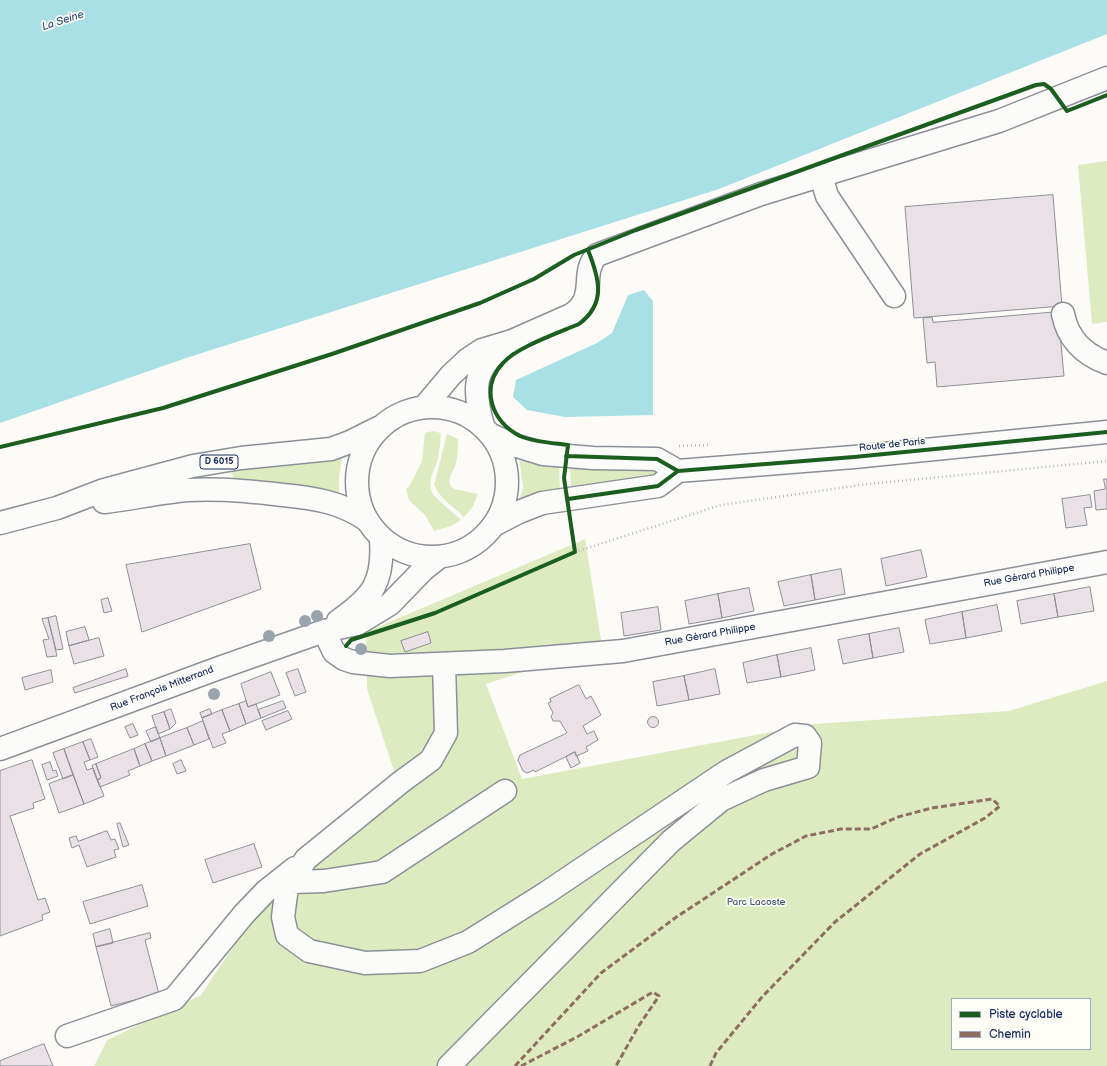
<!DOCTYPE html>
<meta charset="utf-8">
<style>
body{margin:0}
#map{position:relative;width:1107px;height:1066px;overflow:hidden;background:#fcfbf8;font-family:"Balsamiq Sans",sans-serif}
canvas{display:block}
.legend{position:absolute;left:951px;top:998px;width:140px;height:52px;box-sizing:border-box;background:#fdfcf7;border:1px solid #a3aaba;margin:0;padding:5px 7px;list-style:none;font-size:12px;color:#1b2f5e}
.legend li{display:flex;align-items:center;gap:8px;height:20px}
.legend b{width:20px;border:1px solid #a3aaba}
</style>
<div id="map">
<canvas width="1107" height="1066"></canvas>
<ul class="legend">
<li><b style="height:5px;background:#1b5e20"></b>Piste cyclable</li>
<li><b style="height:5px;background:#8d6e63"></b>Chemin</li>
</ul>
</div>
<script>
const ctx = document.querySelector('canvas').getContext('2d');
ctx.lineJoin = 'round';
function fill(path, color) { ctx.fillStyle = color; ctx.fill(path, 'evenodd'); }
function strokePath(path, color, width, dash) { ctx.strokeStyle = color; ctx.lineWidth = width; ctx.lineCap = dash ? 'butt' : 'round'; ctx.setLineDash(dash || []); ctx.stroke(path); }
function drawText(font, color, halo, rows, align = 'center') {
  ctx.font = font + ' "Balsamiq Sans",sans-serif'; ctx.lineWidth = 3.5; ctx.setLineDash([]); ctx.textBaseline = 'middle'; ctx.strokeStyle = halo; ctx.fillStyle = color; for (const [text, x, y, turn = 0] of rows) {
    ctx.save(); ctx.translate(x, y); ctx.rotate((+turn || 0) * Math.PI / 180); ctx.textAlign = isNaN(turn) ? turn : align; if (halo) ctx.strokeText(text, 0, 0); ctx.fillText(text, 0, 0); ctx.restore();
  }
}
fill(new Path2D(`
 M1107 161V322L1092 324 1078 165Z
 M433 431 441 433C440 441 440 450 438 458 435 471 426 481 433 494 437 500 454 513 461 520L451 526 434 531 425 515 409 500 406 489 409 487 422 461 425 433Z
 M447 434 458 439C458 447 458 455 456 463 454 472 444 481 454 489L478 494 472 508 464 517C453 506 440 499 434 485Z
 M338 455 342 459 339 476V493L310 487 234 479 230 469Z
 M519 458 559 464 560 490 519 503 523 487Z
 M570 467H657L659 472 656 477 571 488Z
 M585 539 602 646 486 684 522 779 814 724 1009 711 1107 681V1066H94L107 1040 201 995 264 900 400 789 367 689 366 632ZM952 999H1090V1049H952Z`), '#deebc1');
fill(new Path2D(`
 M0 0H1107V34L719 189 186 358 0 423Z
 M644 290 653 301V415L565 417 527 410 513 397 516 380 597 343 612 333 628 295Z`), '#a8e0e5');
const building = new Path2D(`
 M1053 195 1062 306 914 318 905 207Z
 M1058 312 1064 376 937 387 935 362 927 363 923 318 932 317 933 322Z
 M1104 479H1107V509L1096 510 1094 491 1105 489Z
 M1090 495 1092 507 1084 508 1087 525 1066 528 1062 499Z
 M250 544 261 589 142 632 126 565Z
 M921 550 927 577 886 586 881 559Z
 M841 569 845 594 815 600 811 575Z
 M811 575 815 600 784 606 778 582Z
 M1090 587 1094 611 1058 617 1054 594Z
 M749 588 754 611 722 618 718 594Z
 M718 594 722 618 689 624 685 601Z
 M1054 594 1058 617 1021 624 1017 601Z
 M108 598 112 611 104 613 101 600Z
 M997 605 1002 631 966 638 962 612Z
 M658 607 661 630 624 636 621 613Z
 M962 612 966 638 930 644 925 620Z
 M56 616 63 649 56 650 48 618Z
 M48 618 57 656 47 657 43 640 49 639 42 619Z
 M85 627 89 640 69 646 66 632Z
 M899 628 904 652 873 658 869 634Z
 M428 632 431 643 405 652 401 641Z
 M869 634 873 658 843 664 838 640Z
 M99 638 104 656 74 664 69 646Z
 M811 648 815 670 781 677 777 655Z
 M777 655 781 677 747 683 743 663Z
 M126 669 128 676 75 693 73 688Z
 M298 669 306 692 295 696 286 673Z
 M715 669 720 694 689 700 684 676Z
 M51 670 53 682 25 690 22 678Z
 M271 672 280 695 248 707 241 684Z
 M684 676 689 700 657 706 653 682Z
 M579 685 586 699 591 696 601 715 583 726 587 734 594 731 598 740 586 747 588 751 576 756 575 752 535 772 534 770 527 773 523 771 518 760 520 755 567 733 560 721H553L551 716 553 713 548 703 551 702 550 699Z
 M246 701 248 707 256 704 261 718 246 724 239 704Z
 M283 701 286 708 261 718 258 710Z
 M239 704 246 724 230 731 222 710Z
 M171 709 176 723 170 729 164 712Z
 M210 709 212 714 202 718 200 713Z
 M222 710 230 731 222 734 226 743 213 748 202 718Z
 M288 711 292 719 266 730 262 721Z
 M164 712 170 729 158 734 152 716Z
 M647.5 722a5.5 5.5 0 1 1 11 0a5.5 5.5 0 1 1-11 0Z
 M203 721 209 739 194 745 187 728Z
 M133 724 138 735 130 738 125 727Z
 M156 727 160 738 151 742 146 731Z
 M187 728 194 745 166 756 160 738Z
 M160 738 166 756 152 761 145 744Z
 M91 739 98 757 90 760 83 742Z
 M83 742 90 760 84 762 87 770 93 768 104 796 84 804 64 749Z
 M145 744 152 761 140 766 134 749Z
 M64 749 73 775 63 779 53 753Z
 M134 749 140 766 128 771 130 775 100 787 97 780 101 778 96 764Z
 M575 752 580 763 571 768 566 757Z
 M32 760 45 799 33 803 34 808 10 816 38 900 45 898 50 912 42 915 43 920 0 936V771Z
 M181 760 186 771 177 774 173 764Z
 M50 762 53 771 56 770 58 776 47 780 42 765Z
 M96 764 101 778 97 780 92 766Z
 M73 775 84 804 59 813 49 784Z
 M120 823 129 845 123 847 117 824Z
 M107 831 111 840 115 839 119 849 114 850 116 857 87 867 79 845 72 848 69 838 76 836 78 841Z
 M254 844 262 867 213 883 205 860Z
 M142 885 148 906 90 924 83 902Z
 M110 929 113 943 96 947 93 934Z
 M150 933 151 938 145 940 159 994 111 1006 96 947Z
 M44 1044 53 1066H0V1061Z`);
fill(building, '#e9e1e6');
strokePath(building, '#8c9097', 1);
const minor = new Path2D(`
 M821 176 827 196 894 296
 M1063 314C1068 339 1083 354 1107 363
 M424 407 451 375 467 360 482 350 512 341 571 315C599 297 579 274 597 255L761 194 999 121 1107 78
 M483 426C474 393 471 370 502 348
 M338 621C373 597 384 582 381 539
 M324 631 334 652 344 659 353 662 390 666 505 661 623 651 1107 562
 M444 664 446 733 431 760 401 782 306 859 287 887 283 917 287 935 309 951 365 963 420 961 468 942 546 893 726 772 795 735 805 736 810 743 808 767 764 780 721 800 671 841 449 1066
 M0 749 219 668 324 631 357 624 390 604 423 570 438 558
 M291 882 324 881 382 872 505 791
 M67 1036 174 999 244 914 266 891 295 868`);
const major = new Path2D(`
 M357 482a75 75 0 1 1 150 0a75 75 0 1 1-150 0Z
 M491 435 514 445 543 454 593 458 657 459 678 471
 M104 502C132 499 160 492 189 490 220 488 251 491 283 495 314 498 342 502 368 521
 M0 523 57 508 104 490 193 466 241 458 331 449 350 442 378 428
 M494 525 519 512 542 503 658 486 678 471 854 457 1107 432`);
strokePath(minor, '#8c9097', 25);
strokePath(major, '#8c9097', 25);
strokePath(new Path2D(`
 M679 446 710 445
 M575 552 721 505 868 484 1107 461`), '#b6b9bd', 2.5, [1, 3]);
strokePath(minor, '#fbfbf9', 22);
strokePath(major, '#fbfbf9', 22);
strokePath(new Path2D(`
 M515 1066 601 973 675 918 772 854 806 836 841 829H871L898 817 932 808 992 799 1000 806 985 818 920 854 835 922 762 997 716 1053 710 1066
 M521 1066 577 1037 653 992 659 996 638 1027 616 1066`), '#8d6e63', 3, [6, 3]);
strokePath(new Path2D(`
 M0 447 163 408 332 354 480 303 534 279 574 255 636 230 1036 85 1044 84 1051 89 1067 111 1107 95
 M566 456 657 459 678 471
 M568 499 658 486 678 471 854 457 1107 432
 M346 646 351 640 435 613 575 552 564 478 568 445C553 443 534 442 520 436 491 422 480 387 503 363 517 347 558 333 579 324 607 303 599 278 588 250`), '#1b5e20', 4);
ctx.fillStyle = '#98a3ab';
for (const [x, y] of [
 [317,616],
 [305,621],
 [269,636],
 [361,649],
 [214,694]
]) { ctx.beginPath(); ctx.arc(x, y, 6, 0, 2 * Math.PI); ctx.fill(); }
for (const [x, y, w] of [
 [219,462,38]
]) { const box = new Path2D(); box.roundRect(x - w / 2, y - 7, w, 14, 3); ctx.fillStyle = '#fdfcf7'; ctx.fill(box); strokePath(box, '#1b2f5e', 1); }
drawText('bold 9px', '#1b2f5e', null, [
 ["D 6015",219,462]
]);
drawText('10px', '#1b2f5e', '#fdfcf7', [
 ["Route de Paris",892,445,-6],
 ["Rue Gérard Philippe",1029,576,-10],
 ["Rue Gérard Philippe",710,635,-10],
 ["Rue François Mitterrand",162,689,-21]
]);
drawText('10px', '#465b6c', '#fdfcf7', [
 ["Parc Lacoste",756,902]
]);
drawText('italic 11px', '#35587e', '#fdfcf7', [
 ["La Seine",63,21,-18]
]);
</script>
